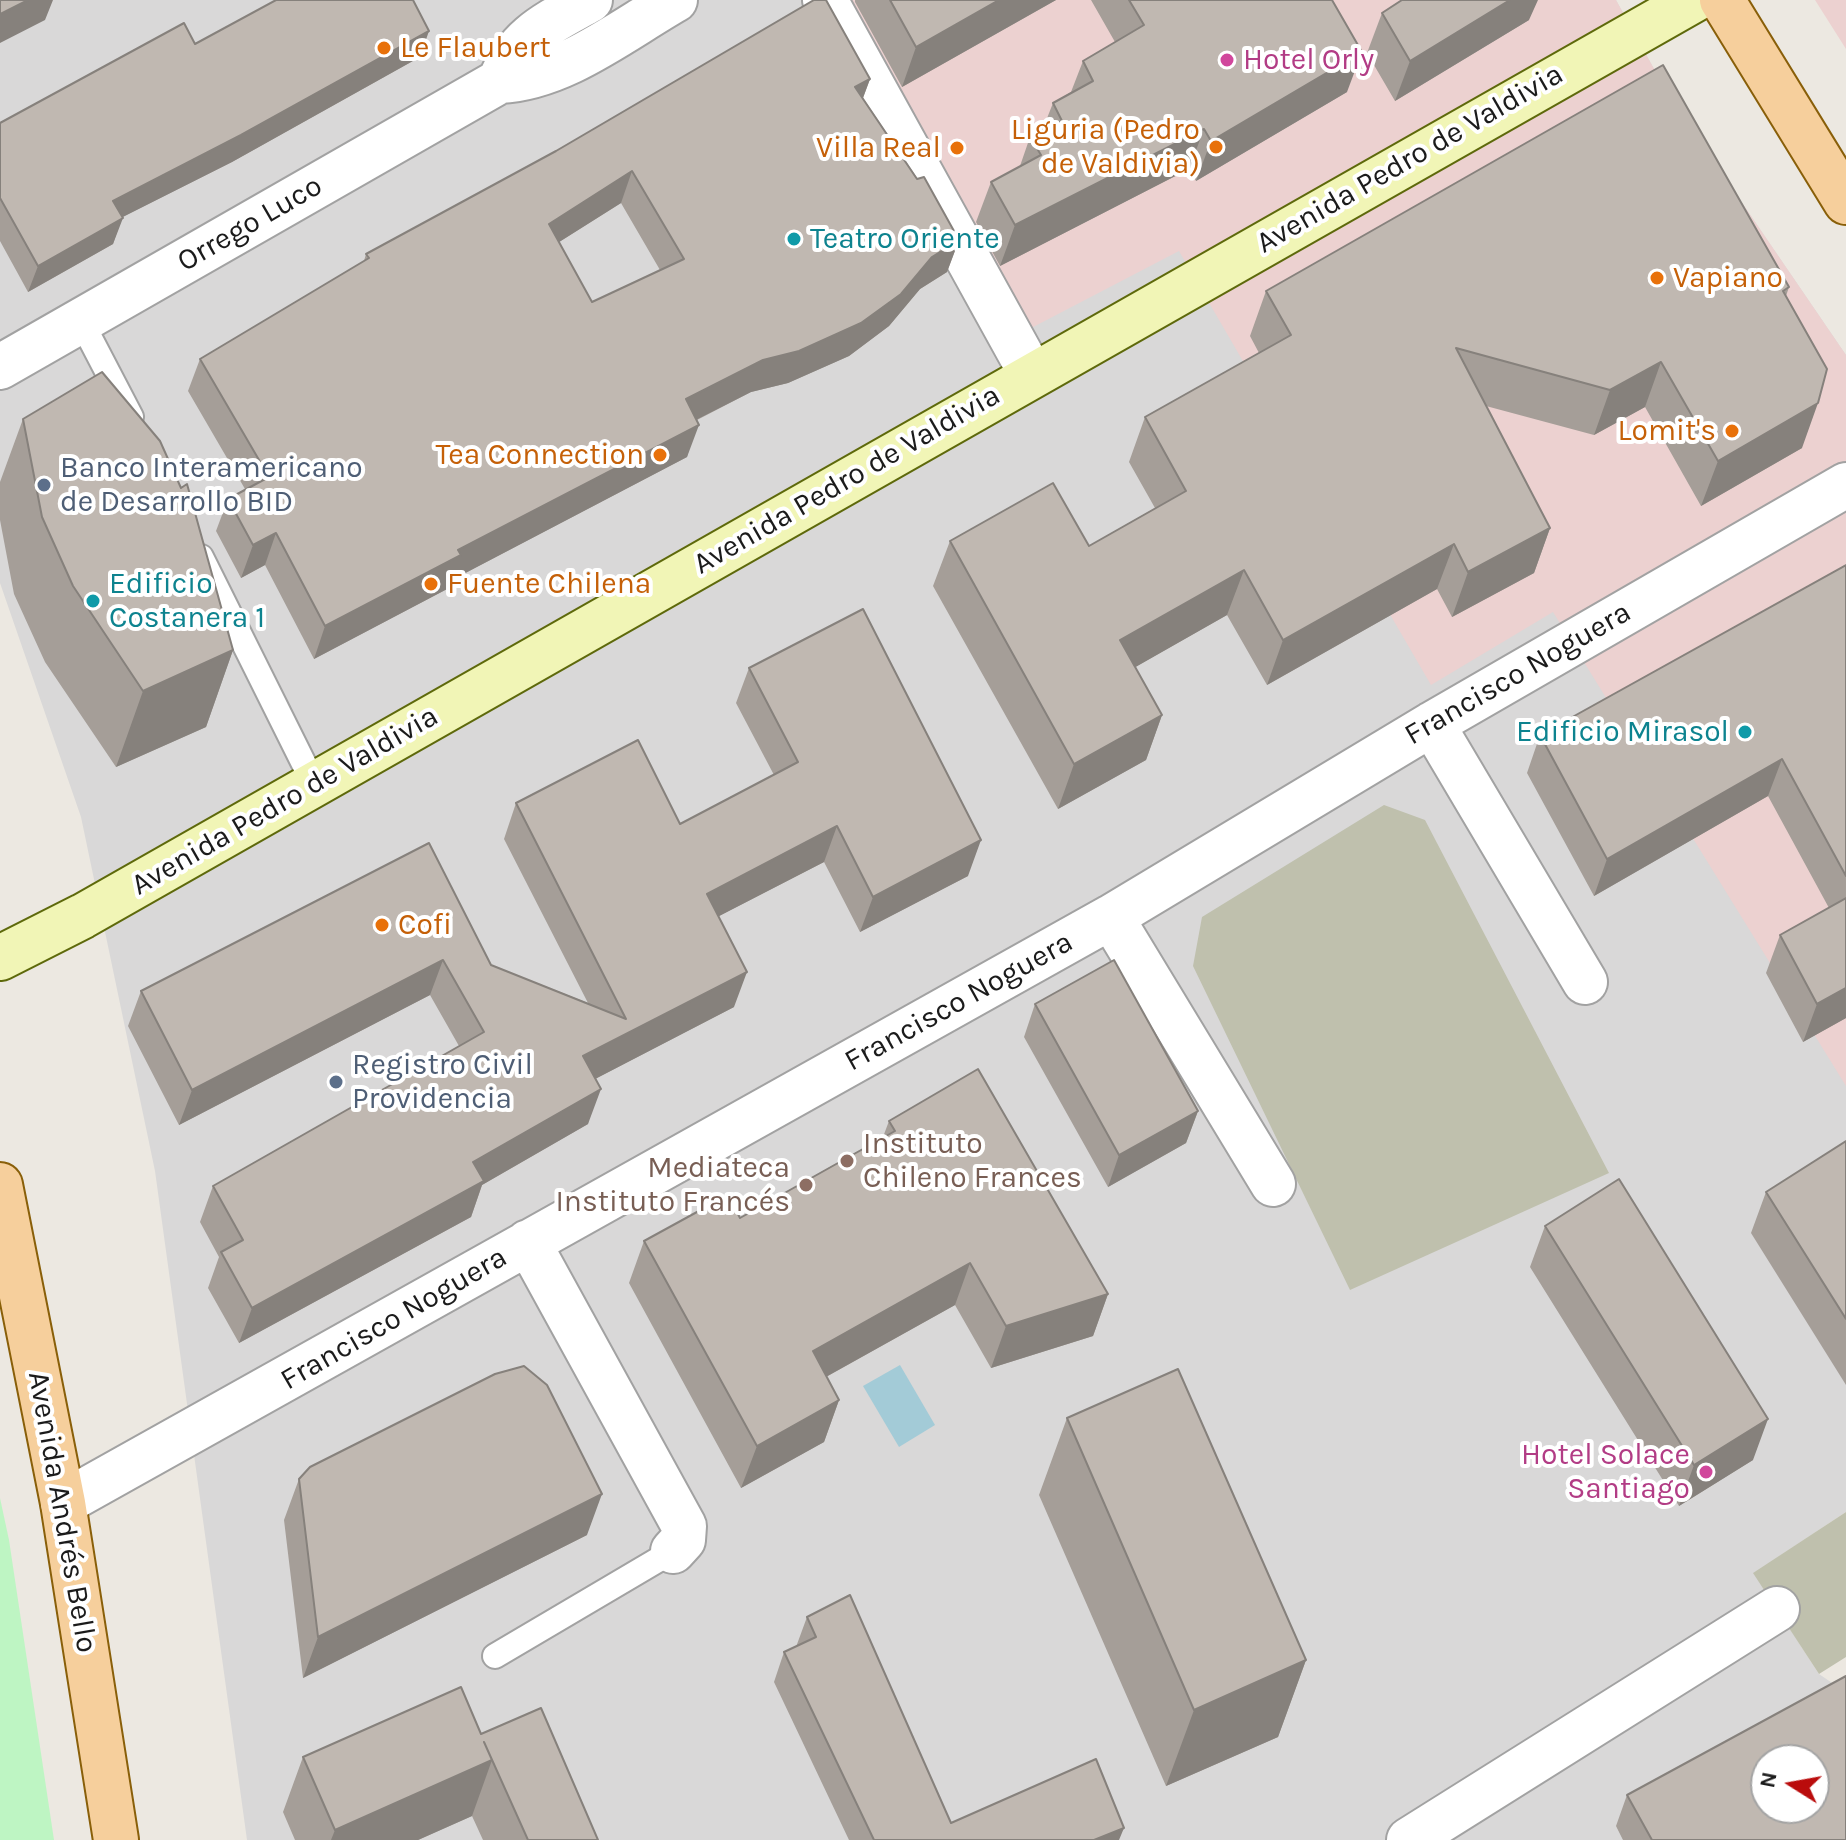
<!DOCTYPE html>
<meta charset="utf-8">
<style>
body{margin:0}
#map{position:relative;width:1846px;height:1840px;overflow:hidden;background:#ece8e1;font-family:Karla,sans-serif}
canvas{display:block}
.north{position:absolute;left:1750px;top:1744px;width:80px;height:80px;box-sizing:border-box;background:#fff;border:2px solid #a4a4a4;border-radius:50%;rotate:281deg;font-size:22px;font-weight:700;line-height:32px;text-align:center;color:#1b1b1b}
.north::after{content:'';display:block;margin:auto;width:28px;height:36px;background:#ba0c0c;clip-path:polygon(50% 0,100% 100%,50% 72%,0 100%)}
</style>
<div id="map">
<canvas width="1846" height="1840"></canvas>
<div class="north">N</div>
</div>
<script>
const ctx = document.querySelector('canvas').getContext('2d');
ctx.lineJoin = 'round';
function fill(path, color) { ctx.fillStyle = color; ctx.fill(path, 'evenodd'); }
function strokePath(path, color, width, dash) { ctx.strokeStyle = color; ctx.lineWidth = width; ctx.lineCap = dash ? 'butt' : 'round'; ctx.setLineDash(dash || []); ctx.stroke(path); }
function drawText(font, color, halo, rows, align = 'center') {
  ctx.font = font + ' Karla,sans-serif'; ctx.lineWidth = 8; ctx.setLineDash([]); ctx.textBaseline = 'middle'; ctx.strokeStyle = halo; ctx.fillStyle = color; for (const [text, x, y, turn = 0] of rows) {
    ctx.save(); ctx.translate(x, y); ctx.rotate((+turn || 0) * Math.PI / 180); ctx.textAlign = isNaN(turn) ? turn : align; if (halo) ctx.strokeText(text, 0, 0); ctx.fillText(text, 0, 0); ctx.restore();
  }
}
fill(new Path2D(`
 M0 0H1616L1669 96 1846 355V1512L1754 1573 1819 1674 1841 1689 1846 1840H247L155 1171 81 817 0 583ZM1766 1760H1814V1808H1766Z`), '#d9d8d8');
fill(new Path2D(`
 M832 0H1616L1669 96 1846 355V1086L1553 612 1431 685 1179 251 1014 337Z
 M1815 0H1846V49Z`), '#ecd1d0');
fill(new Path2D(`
 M1384 805 1425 820 1609 1173 1350 1290 1193 966 1202 917Z
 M1846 1512V1657L1819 1674 1753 1573Z`), '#bfc0ad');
fill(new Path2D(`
 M0 1498 9 1540 54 1840H0Z`), '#bef5c3');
fill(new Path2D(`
 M900 1365 935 1425 899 1447 863 1386Z`), '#a3cbd7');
const lane = new Path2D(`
 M81 321 131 417
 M201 557 314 784
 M495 1656 673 1551`);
const street = new Path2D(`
 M825 0 1032 375
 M500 81C518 35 549 23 590 0
 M0 367 500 81C563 78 621 31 675 0
 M1432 724 1585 982
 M1111 917 1273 1184
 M528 1242 684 1526 683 1540 673 1551
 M63 1503 1111 917 1432 724 1846 485
 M1409 1840 1777 1609`);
const secondary = new Path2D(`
 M0 958 83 916 1694 0`);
const primary = new Path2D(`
 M1722 0 1846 202
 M0 1185 63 1503 116 1840`);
strokePath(lane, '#a2a2a2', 28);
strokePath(street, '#a2a2a2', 48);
strokePath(secondary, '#5e690b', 48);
strokePath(primary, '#895f09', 48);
strokePath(lane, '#fff', 24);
strokePath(street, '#fff', 44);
strokePath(secondary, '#f1f5b6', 44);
strokePath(primary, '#f6cf9c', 44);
fill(new Path2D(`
 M855 0H1056L902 87 855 2Z
 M1091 0H1332L1347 92 1196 181 1189 169 1000 266 976 222 991 182 1020 166 1030 137 1042 131 1053 103 1071 92 1083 61 1115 42Z
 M1382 13 1529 20 1395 101 1367 53Z
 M195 44 420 57 232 162 122 217 113 244 28 292 0 241V123Z
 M870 79 863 98 959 240 947 272 920 289 889 326 849 356 788 383 751 392 697 420 687 457 452 580 449 588 314 659 265 565 241 578 216 531 228 499 245 489 188 391 200 359 364 261 366 254ZM621 203 660 270 592 302 559 242Z
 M1789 287 1786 296 1802 448 1701 506 1645 407 1594 435 1486 406 1550 528 1534 573 1452 617 1437 589 1267 685 1227 615 1135 667 1162 715 1146 760 1058 809 933 586 950 541 1089 546 1155 508 1129 462 1145 417 1259 353 1250 336 1266 291Z
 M23 419 233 650 206 727 116 767 45 662 14 594 0 520V482Z
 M1846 565V1018L1803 1042 1766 973 1780 935 1829 908 1768 796 1594 896 1527 773 1540 735Z
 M749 668 968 876 860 932 824 862 719 916 734 1007 595 1079 588 1124 482 1185 471 1217 239 1343 208 1288 219 1257 200 1222 213 1186 459 1046 430 995 179 1125 128 1026 141 991 429 843 491 965 588 1003 504 839 516 803 680 824 774 775 736 703Z
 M1035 1004 1198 1111 1186 1143 1108 1187 1024 1037Z
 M889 1121 1108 1294 1093 1336 991 1368 955 1305 826 1377 839 1400 824 1442 741 1488 629 1283 644 1241 740 1218 883 1137Z
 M1846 1141V1385L1751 1233 1766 1192Z
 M1545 1226 1753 1460 1679 1506 1530 1267Z
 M1067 1418 1306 1660 1278 1737 1166 1786 1039 1495Z
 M299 1479 587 1535 303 1678 284 1520Z
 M807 1617 951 1823 1119 1840H849L774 1682 784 1652 796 1647Z
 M481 1734 598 1840H483L472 1816 418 1840H295L283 1812 303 1757Z
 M1627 1795 1846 1840H1623L1616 1826Z`), '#a59e98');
fill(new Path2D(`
 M28 0H53L45 20 0 43V14Z
 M999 0H1056L902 87 916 47Z
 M1510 0H1538L1529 20 1395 101 1410 61Z
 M429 31 420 57 232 162 103 227 113 201Z
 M1362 52 1347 92 1196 181 1211 141Z
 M870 79 858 111 855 87Z
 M1204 129 1189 169 1000 266 1015 225Z
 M632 171 621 203 537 256 549 224Z
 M123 218 113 244 28 292 38 266Z
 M959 240 947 272 920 289 889 326 849 356 788 383 751 392 674 431 686 399 932 257Z
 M1661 362 1645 407 1594 435 1610 390Z
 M1818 403 1802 448 1701 506 1718 461Z
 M699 425 687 457 452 580 449 588 314 659 325 626 458 550Z
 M1550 528 1534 573 1452 617 1468 572Z
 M276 533 265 565 241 578 253 545Z
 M1454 544 1437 589 1267 685 1283 640Z
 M1244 570 1227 615 1104 685 1120 640Z
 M233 650 206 727 116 767 143 691Z
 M1162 715 1146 760 1058 809 1074 764Z
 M1782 759 1768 796 1594 896 1607 859Z
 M837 826 824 862 694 929 707 894Z
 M981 840 968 876 860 932 873 897Z
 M443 960 430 995 179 1125 192 1090Z
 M747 972 734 1007 570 1092 583 1056Z
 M1846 988V1018L1803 1042 1817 1004Z
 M601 1089 588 1124 482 1185 471 1217 239 1343 252 1308 473 1162Z
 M1198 1111 1186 1143 1108 1187 1119 1155Z
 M970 1263 955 1305 797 1393 813 1351Z
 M1108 1294 1093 1336 991 1368 1006 1326Z
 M839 1400 824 1442 741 1488 757 1446Z
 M1768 1419 1753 1460 1679 1506 1694 1465Z
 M602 1494 587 1535 303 1678 318 1637Z
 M1306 1660 1278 1737 1166 1786 1194 1710Z
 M492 1760 472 1816 418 1840H331L335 1830Z
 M1124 1828 1119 1840H1094Z`), '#86817c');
const building = new Path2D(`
 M0 0H28L0 14Z
 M276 0H413L429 31 241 135 113 201 123 218 38 266 0 198V123L184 23 195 44Z
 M814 0H826L870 79 855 87 917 179 924 177 959 240 932 257 901 294 861 323 799 351 763 360 686 399 699 425 458 550 461 555 325 626 276 533 253 545 228 499 269 477 200 359 369 258 366 254 556 151ZM632 171 684 259 592 302 549 224Z
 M890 0H999L916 47Z
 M1129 0H1332L1362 52 1211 141 1204 129 1015 225 991 182 1041 155 1030 137 1062 121 1053 103 1093 81 1083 61 1144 25Z
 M1402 0H1510L1410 61 1382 13Z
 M1663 65 1789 287 1783 291 1827 369 1818 403 1718 461 1661 362 1610 390 1456 348 1550 528 1468 572 1454 544 1283 640 1244 570 1120 640 1162 715 1074 764 950 541 1053 483 1089 546 1186 491 1145 417 1291 335 1266 291Z
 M102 372 160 441 181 488 187 484 233 650 143 691 73 586 42 517 23 419Z
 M1846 565V876L1782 759 1607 859 1540 735Z
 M863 609 981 840 873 897 837 826 707 894 747 972 583 1056 601 1089 473 1162 484 1181 252 1308 221 1252 243 1240 213 1186 484 1032 443 960 192 1090 141 991 429 843 491 965 626 1019 516 803 638 740 680 824 798 762 749 668Z
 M1846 898V988L1817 1004 1780 935Z
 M1114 960 1198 1111 1119 1155 1035 1004Z
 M978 1069 1108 1294 1006 1326 970 1263 813 1351 839 1400 757 1446 644 1241 728 1195 740 1218 895 1131 889 1121Z
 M1846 1141V1319L1766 1192Z
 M1619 1179 1768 1419 1694 1465 1545 1226Z
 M524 1366 547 1385 602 1494 318 1637 299 1479 310 1467 495 1374Z
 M1178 1369 1306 1660 1194 1710 1067 1418Z
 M850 1595 951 1823 1096 1759 1124 1828 1094 1840H874L784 1652 816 1637 807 1617Z
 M1846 1676V1840H1652L1627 1795ZM1766 1760H1814V1808H1766Z
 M461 1687 481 1734 541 1708 598 1840H528L484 1742 492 1760 335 1830 303 1757Z`);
fill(building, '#c0b8b1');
strokePath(building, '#86817c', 2);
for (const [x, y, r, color] of [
 [384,48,8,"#e8710a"],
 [1227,60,8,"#d1479c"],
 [1216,147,8,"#e8710a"],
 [957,148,8,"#e8710a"],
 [794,239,8,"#0f9aa8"],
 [1657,278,8,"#e8710a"],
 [1732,431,8,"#e8710a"],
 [660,455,8,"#e8710a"],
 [44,485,8,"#5c6f8a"],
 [431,584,8,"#e8710a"],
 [93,601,8,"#0f9aa8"],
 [1745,732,8,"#0f9aa8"],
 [382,925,8,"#e8710a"],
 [336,1082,8,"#5c6f8a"],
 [847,1161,8,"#8d6e63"],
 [806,1185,8,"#8d6e63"],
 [1706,1472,8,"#d1479c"]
]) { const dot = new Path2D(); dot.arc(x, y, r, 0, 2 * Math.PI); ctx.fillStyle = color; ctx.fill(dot); strokePath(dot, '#fff', 3); }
drawText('30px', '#c56008', '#fff', [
 ["Le Flaubert",400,48],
 ["Liguria (Pedro",1200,130,"right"],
 ["de Valdivia)",1200,164,"right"],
 ["Villa Real",941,148,"right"],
 ["Vapiano",1673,278],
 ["Lomit's",1716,431,"right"],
 ["Tea Connection",644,455,"right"],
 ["Fuente Chilena",447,584],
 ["Cofi",398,925]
], 'left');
drawText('30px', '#b23c85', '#fff', [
 ["Hotel Orly",1243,60],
 ["Hotel Solace",1690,1455,"right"],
 ["Santiago",1690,1489,"right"]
], 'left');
drawText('30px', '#1b1b1b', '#fff', [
 ["Avenida Pedro de Valdivia",1410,159,-30],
 ["Orrego Luco",250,224,-30],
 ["Avenida Pedro de Valdivia",847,480,-30],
 ["Francisco Noguera",1518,674,-30],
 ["Avenida Pedro de Valdivia",285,801,-30],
 ["Francisco Noguera",959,1002,-29],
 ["Francisco Noguera",394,1319,-30],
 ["Avenida Andrés Bello",62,1512,80]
]);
drawText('30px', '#0d838f', '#fff', [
 ["Teatro Oriente",810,239],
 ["Edificio",109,584],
 ["Costanera 1",109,618],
 ["Edificio Mirasol",1729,732,"right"]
], 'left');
drawText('30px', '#4e5e75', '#fff', [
 ["Banco Interamericano",60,468],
 ["de Desarrollo BID",60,502],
 ["Registro Civil",352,1065],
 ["Providencia",352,1099]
], 'left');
drawText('30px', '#785e54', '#fff', [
 ["Instituto",863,1144],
 ["Chileno Frances",863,1178],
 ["Mediateca",790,1168,"right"],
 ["Instituto Francés",790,1202,"right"]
], 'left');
</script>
